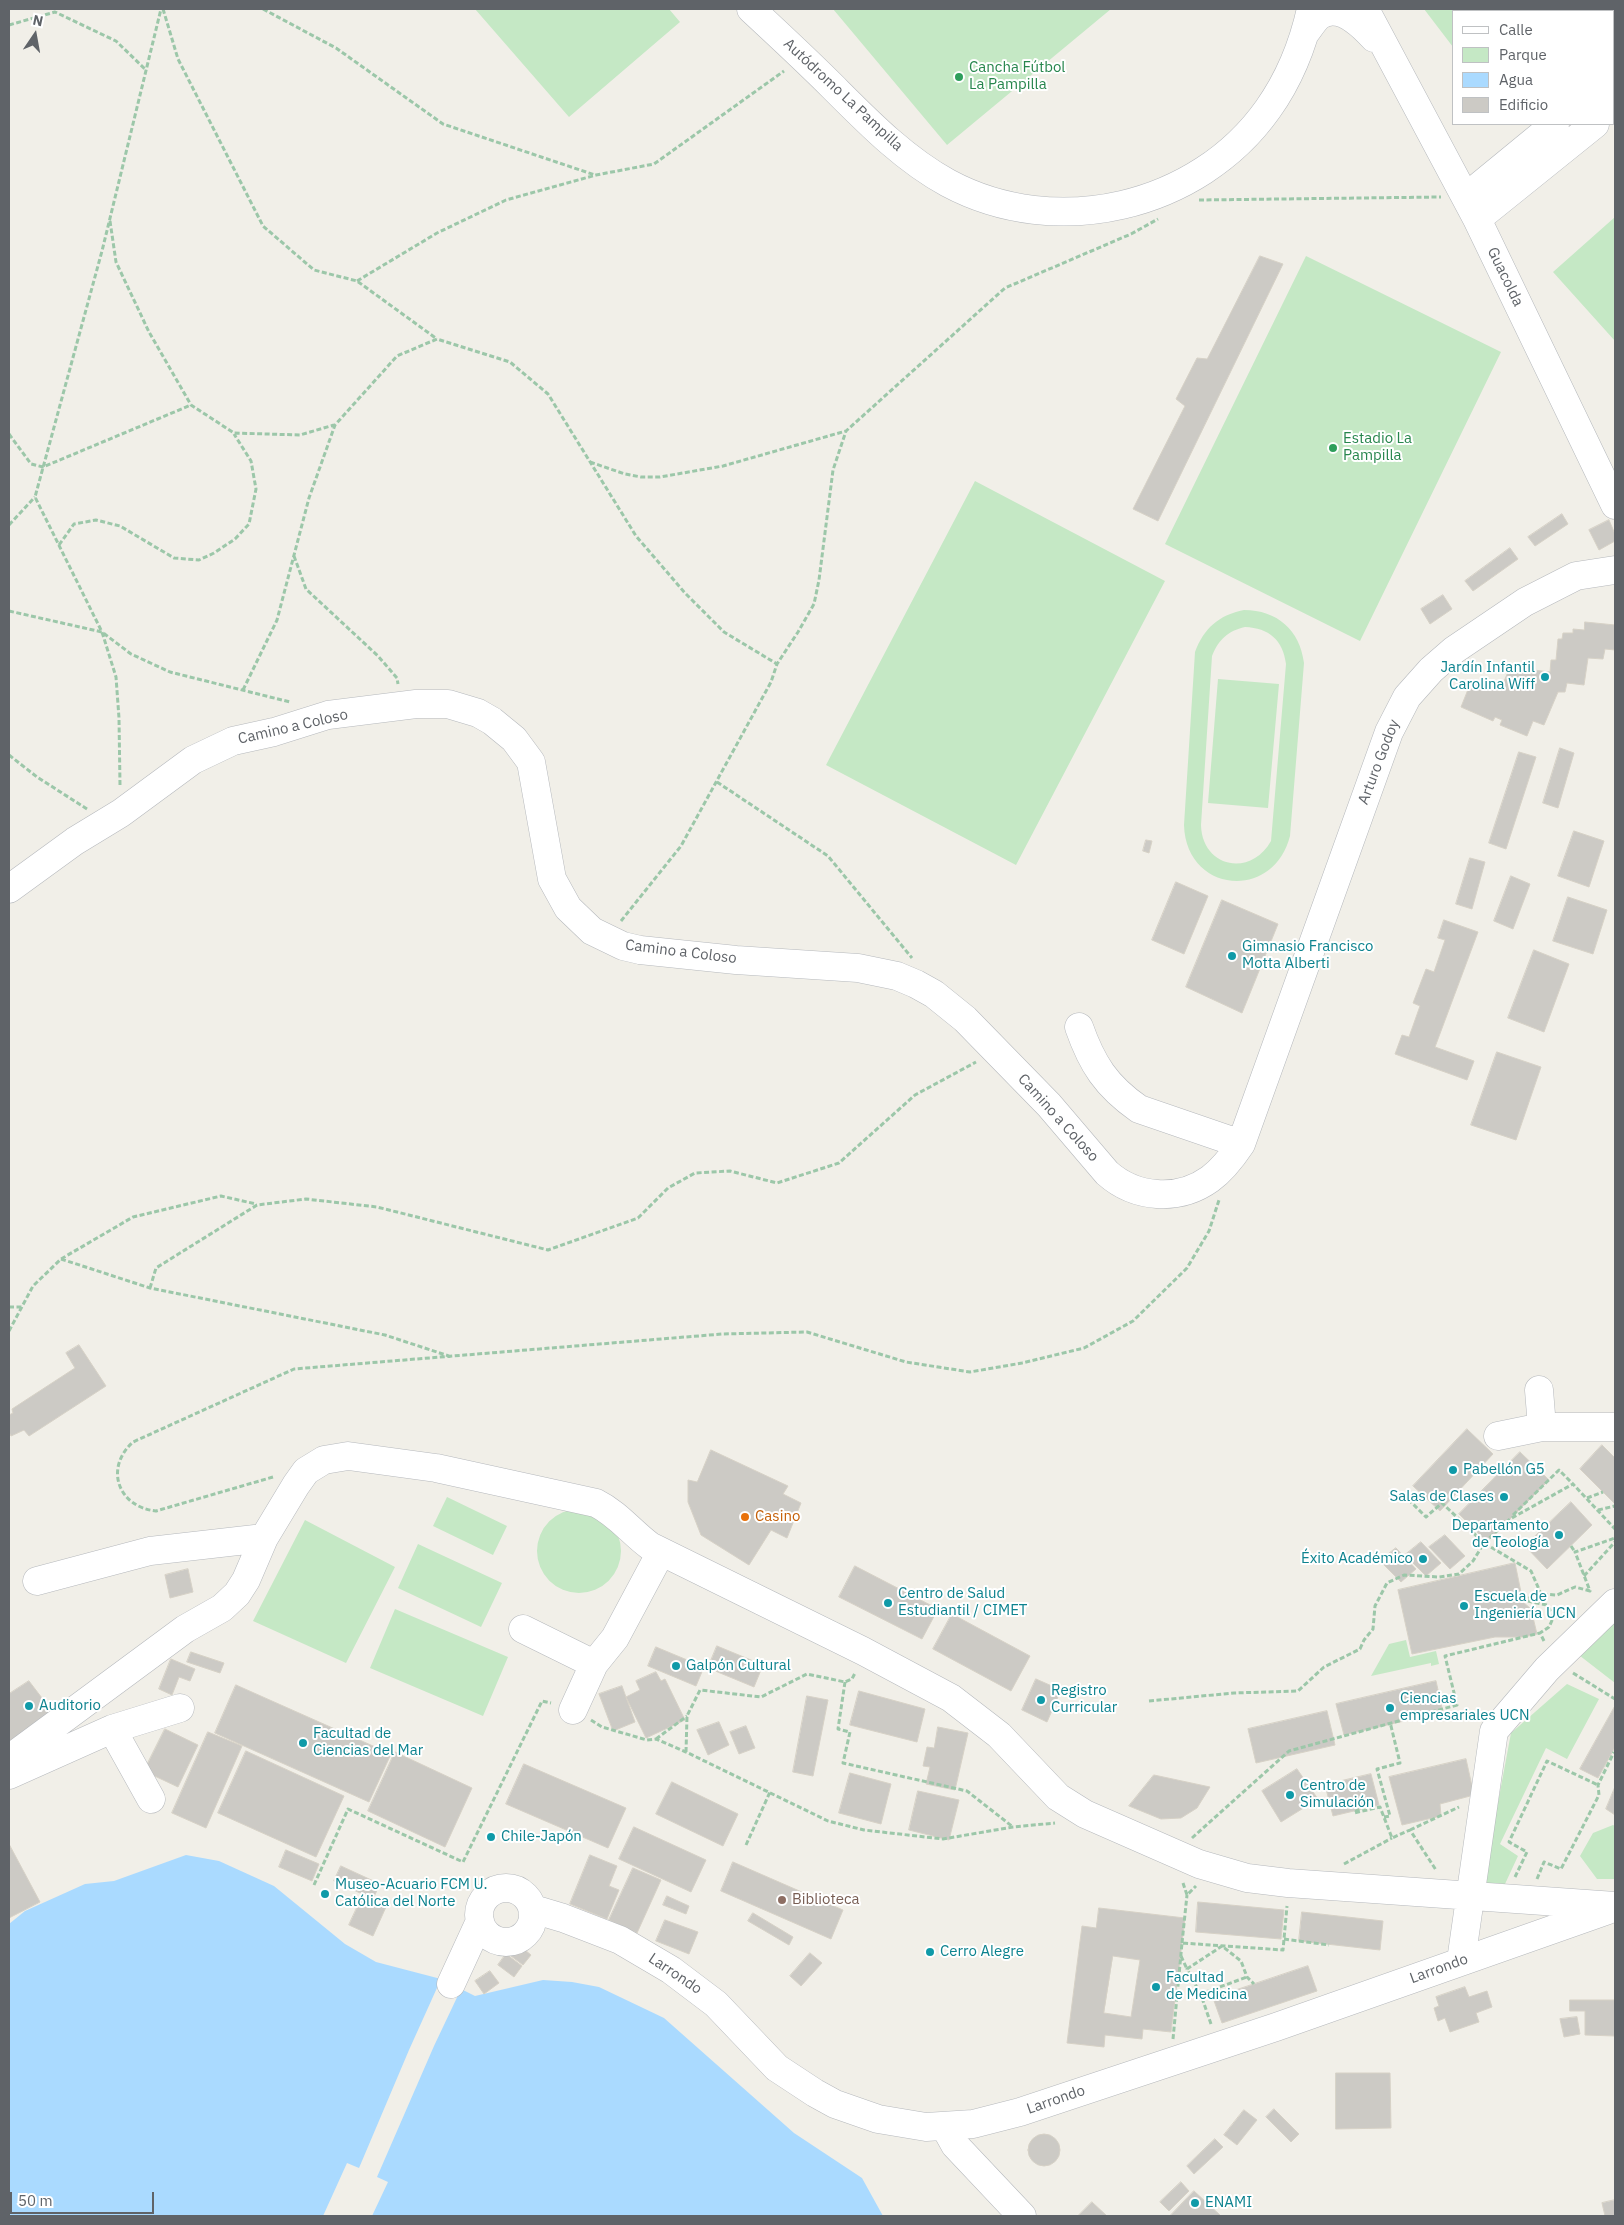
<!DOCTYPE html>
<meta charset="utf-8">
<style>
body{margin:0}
#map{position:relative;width:1624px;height:2225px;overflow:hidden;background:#f1efe8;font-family:"IBM Plex Sans",sans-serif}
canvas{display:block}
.frame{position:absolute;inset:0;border:10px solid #5f6368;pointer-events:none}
.legend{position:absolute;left:1452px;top:10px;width:162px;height:115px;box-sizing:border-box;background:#fff;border:1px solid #bfc1c3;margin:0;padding:6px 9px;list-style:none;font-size:15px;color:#5f6368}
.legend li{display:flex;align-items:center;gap:10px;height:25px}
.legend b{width:25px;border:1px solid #bfc1c3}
.north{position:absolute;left:10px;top:10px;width:50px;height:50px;-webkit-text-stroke:4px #fff;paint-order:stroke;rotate:12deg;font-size:14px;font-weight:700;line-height:20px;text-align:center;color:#5f6368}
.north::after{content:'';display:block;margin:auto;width:18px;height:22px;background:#5f6368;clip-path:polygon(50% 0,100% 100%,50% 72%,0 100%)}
.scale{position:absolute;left:10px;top:2192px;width:144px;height:22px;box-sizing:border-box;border:2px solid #5f6368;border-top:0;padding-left:6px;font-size:15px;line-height:18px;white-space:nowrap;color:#5f6368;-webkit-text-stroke:4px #fff;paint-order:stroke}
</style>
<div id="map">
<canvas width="1624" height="2225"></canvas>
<div class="frame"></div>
<ul class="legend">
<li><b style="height:6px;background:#fff"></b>Calle</li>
<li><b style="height:14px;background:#c5e8c5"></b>Parque</li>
<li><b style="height:14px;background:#aadaff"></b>Agua</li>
<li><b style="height:14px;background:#cccac5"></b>Edificio</li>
</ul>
<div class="north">N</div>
<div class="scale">50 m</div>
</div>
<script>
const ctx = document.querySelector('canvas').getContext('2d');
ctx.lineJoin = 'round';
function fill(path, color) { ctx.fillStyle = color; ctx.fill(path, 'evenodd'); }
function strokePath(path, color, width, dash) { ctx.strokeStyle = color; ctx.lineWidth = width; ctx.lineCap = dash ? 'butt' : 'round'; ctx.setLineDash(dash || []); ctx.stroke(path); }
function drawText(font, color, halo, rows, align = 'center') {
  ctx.font = font + ' "IBM Plex Sans",sans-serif'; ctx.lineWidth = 4; ctx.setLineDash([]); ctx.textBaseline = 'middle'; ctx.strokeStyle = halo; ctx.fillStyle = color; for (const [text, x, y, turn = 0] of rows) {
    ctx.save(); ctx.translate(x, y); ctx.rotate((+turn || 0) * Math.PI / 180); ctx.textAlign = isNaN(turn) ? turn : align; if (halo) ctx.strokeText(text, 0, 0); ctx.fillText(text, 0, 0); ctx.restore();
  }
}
fill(new Path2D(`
 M475 9H669L680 22 569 117Z
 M833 9H1111L947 145Z
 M1424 9H1594L1591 11H1453V47Z
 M1615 217V341L1553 272Z
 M1306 256 1501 352 1360 641 1165 544Z
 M975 481 1165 581 1016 865 826 765Z
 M1244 610C1277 610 1300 630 1304 663L1290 836C1273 902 1186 893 1184 825L1195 652C1204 628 1219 615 1244 610ZM1245 627C1269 628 1283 640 1286 664L1271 841C1250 878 1202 867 1201 825L1212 656C1219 639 1228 631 1245 627Z
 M1218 679 1279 684 1268 808 1208 803Z
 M447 1497 507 1526 493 1555 433 1526Z
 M537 1551a42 42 0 1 1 84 0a42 42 0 1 1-84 0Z
 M305 1520 395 1567 346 1663 253 1621Z
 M418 1544 502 1583 481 1627 398 1588Z
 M395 1609 508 1657 483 1716 370 1668Z
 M1615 1622V1683L1575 1652Z
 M1406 1640 1410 1657 1436 1651 1439 1664 1431 1666V1663L1371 1676 1389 1644Z
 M1567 1684 1599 1699 1567 1759 1546 1748 1500 1844 1518 1856 1505 1884 1483 1883 1511 1733Z
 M1613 1825 1615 1826V1879H1597L1580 1856 1593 1833Z`), '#c5e8c5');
fill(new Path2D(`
 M186 1855 219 1861 274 1886 345 1944 376 1962 441 1979 475 1996 543 1980 572 1982 599 1987 664 2018 794 2133 862 2178 883 2216H9V1924L25 1911 85 1884 114 1881Z`), '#aadaff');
fill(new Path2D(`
 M441 1979 461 1989 434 2046 377 2177 388 2182 372 2216H323L347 2163 359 2168 409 2050Z`), '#f1efe8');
const building = new Path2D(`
 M1260 256 1283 264 1158 521 1133 509 1185 406 1176 399 1197 358 1207 359Z
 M1562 514 1568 524 1535 546 1528 537Z
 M1609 520 1615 534V541L1599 550 1589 530Z
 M1510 548 1518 559 1473 591 1465 581Z
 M1443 595 1452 609 1430 624 1421 609Z
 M1585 622 1615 625V650L1605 649 1603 659 1588 658 1584 685 1567 683 1565 692H1558L1544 725 1533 721 1527 736 1500 725 1502 720 1495 717 1493 721 1461 707 1469 687 1474 690 1477 682 1500 691 1510 667 1550 672 1551 660H1556L1558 639H1562L1563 633H1573V629L1584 630Z
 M1560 748 1574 753 1558 808 1543 803Z
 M1519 752 1536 757 1506 849 1489 843Z
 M1574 831 1604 841 1589 887 1558 876Z
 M1146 840 1152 841 1149 853 1143 851Z
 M1470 858 1485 862 1472 909 1456 904Z
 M1511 876 1530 884 1513 929 1494 921Z
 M1176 882 1208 896 1184 954 1152 940Z
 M1568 897 1607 910 1593 954 1553 941Z
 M1222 900 1278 924 1242 1013 1186 987Z
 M1444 920 1478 932 1435 1047 1474 1061 1467 1080 1395 1054 1402 1035 1409 1037 1420 1006 1413 1003 1426 969 1434 972 1445 940 1438 938Z
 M1534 950 1569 964 1544 1032 1508 1018Z
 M1497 1052 1541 1067 1516 1140 1471 1125Z
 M79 1345 106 1386 29 1436 24 1430 11 1436 9 1432V1415L13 1413 12 1409 75 1368 66 1353Z
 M1467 1429 1493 1454 1440 1511 1413 1486Z
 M1602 1445 1615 1458V1504L1580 1469Z
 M711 1450 788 1486 783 1494 801 1503 787 1538 771 1530 749 1565 701 1535 688 1502V1480L697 1482Z
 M1520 1452 1549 1480 1487 1542 1459 1514Z
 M1571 1502 1592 1525 1547 1569 1525 1546Z
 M1445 1535 1465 1556 1450 1569 1429 1547Z
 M1421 1542 1441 1563 1426 1576 1405 1555Z
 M1396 1548 1416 1569 1401 1582 1380 1561Z
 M1515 1563 1523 1602 1531 1609 1537 1634 1524 1637H1495L1412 1654 1398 1590Z
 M855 1566 938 1609 922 1639 839 1597Z
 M188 1569 193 1592 170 1598 165 1575Z
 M952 1614 1030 1656 1011 1691 933 1649Z
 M717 1646 763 1665 754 1687 708 1668Z
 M656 1647 704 1667 696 1686 648 1666Z
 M191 1652 224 1663 220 1673 187 1662Z
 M171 1659 195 1669 190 1681 179 1677 172 1695 159 1689Z
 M656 1672 661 1681 665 1679 685 1720 646 1738 626 1697 640 1690 636 1681Z
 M1036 1679 1061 1690 1047 1722 1022 1710Z
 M29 1681 58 1719 9 1753V1694Z
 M1436 1681 1443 1712 1344 1735 1336 1704Z
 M236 1685 391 1754 369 1802 215 1733Z
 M622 1686 635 1722 613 1731 599 1694Z
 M859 1691 925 1709 917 1742 850 1725Z
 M807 1696 828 1700 813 1776 793 1772Z
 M1615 1706V1747L1598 1778 1580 1769Z
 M1327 1711 1335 1745 1256 1763 1248 1729Z
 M719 1722 729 1745 708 1755 697 1730Z
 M746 1726 755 1748 739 1754 730 1732Z
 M938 1727 968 1733 955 1790 926 1784 930 1767 923 1766 927 1747 934 1748Z
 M165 1729 198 1745 178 1787 144 1771Z
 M208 1732 242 1746 206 1828 172 1813Z
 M246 1751 344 1796 316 1857 218 1813Z
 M395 1752 472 1788 445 1847 368 1811Z
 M1466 1759 1474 1795 1440 1804 1441 1816 1402 1825 1389 1777Z
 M524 1764 626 1808 608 1848 506 1804Z
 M1297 1769 1318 1799 1281 1822 1262 1791Z
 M850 1773 891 1784 881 1824 839 1813Z
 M1371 1774 1379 1805 1333 1816 1325 1785Z
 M1154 1775 1210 1787 1197 1808 1181 1818 1161 1819 1129 1806Z
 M672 1782 738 1814 723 1846 656 1814Z
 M1615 1787V1815L1606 1809Z
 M918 1791 959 1800 949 1840 909 1830Z
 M634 1827 706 1860 691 1892 619 1859Z
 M9 1844 40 1902 9 1918Z
 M286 1850 319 1864 312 1881 279 1867Z
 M590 1855 617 1866 609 1886 619 1890 607 1919 570 1904Z
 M733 1862 843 1910 831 1939 721 1891Z
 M341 1866 380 1884 373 1899 334 1881Z
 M633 1868 661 1880 637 1933 609 1920Z
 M667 1896 689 1906 686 1914 663 1905Z
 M362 1897 386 1907 373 1936 349 1925Z
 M1198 1902 1284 1910 1281 1939 1196 1932Z
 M1099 1908 1185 1918 1171 2032 1143 2029 1142 2039 1105 2035 1104 2047 1067 2043 1082 1926 1096 1928ZM1113 1956 1140 1960 1131 2017 1104 2013Z
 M1302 1912 1383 1921 1380 1950 1299 1941Z
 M753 1913 793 1937 789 1945 748 1921Z
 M665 1920 698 1932 689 1954 656 1941Z
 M519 1945 531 1955 523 1965 511 1956Z
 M810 1953 822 1963 801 1986 790 1976Z
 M506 1954 522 1966 514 1977 498 1965Z
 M1308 1966 1317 1991 1222 2023 1213 1998Z
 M490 1971 499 1983 484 1994 475 1981Z
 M1465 1987 1469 1997 1487 1991 1492 2007 1476 2013 1479 2022 1450 2032 1445 2018 1438 2021 1434 2008 1439 2006 1436 1997Z
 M1570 2000H1615V2036L1585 2035V2011H1570Z
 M1577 2017 1580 2034 1564 2037 1560 2019Z
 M1336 2073H1390L1391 2128 1336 2129Z
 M1274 2109 1299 2134 1291 2142 1266 2117Z
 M1244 2110 1257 2120 1237 2145 1224 2135Z
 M1028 2150a16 16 0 1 1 32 0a16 16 0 1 1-32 0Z
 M1215 2139 1223 2147 1194 2174 1187 2166Z
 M1181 2182 1189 2191 1169 2211 1160 2202Z
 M1194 2191 1220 2215 1219 2216H1170Z
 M1615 2200V2216H1605L1602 2203Z
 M1092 2202 1107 2216H1078Z`);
fill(building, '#cccac5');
strokePath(building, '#d6d1c6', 1);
const minor = new Path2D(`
 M751 9C778 34 806 60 833 87 868 122 904 159 948 183 1056 241 1198 208 1268 109 1290 78 1303 45 1311 9
 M1365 9 1477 219 1615 505
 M1306 32C1310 27 1314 20 1319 16 1339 1 1362 25 1374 38
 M1613 77 1615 75
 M1613 110 1615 108
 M1466 197 1555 124
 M1477 219 1595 124
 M9 889 75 841 121 813 193 760 233 741 274 732 328 715 416 704H448L478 713 492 721 514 739 531 762 552 879 568 908 592 931 623 946 640 950 736 960 858 968 897 976 916 984 934 994 965 1019 1049 1105 1107 1173C1135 1198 1178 1202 1210 1179 1221 1171 1233 1156 1241 1144L1389 732 1407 697 1431 670 1454 650 1525 602 1576 576 1615 570
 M1079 1027C1092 1064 1106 1086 1139 1109L1241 1144
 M1539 1390 1542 1427
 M1498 1436 1542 1427H1615
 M37 1581 150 1551 264 1538
 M523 1629 594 1664 615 1638 661 1552
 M573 1710 594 1664
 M112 1729 151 1799
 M9 1759 185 1629 222 1608 237 1594 246 1580 264 1538 296 1485 306 1471 324 1460 348 1456 436 1468 596 1503C618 1514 631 1532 650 1546L863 1651 951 1698 999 1735 1058 1797 1085 1814 1199 1864 1247 1878 1288 1883 1615 1906
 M9 1775 112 1729 180 1708
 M479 1915a27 27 0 1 1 54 0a27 27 0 1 1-54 0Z
 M533 1909 563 1918 620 1940 671 1970 716 2004 777 2068 815 2093 835 2104 878 2119 926 2127 973 2124 1020 2112 1276 2027 1608 1910
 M1461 1961 1494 1731 1547 1669 1615 1603
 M451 1984 480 1921
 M945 2127 955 2145 1022 2216`);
strokePath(minor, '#b5b8bc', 29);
strokePath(new Path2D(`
 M163 9 178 59 263 226 314 270 357 281 437 339
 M263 9 336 48 443 124 595 175
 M9 25 55 12 116 41 146 70
 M1199 200 1441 197
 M110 221 116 262 149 332 191 405 234 433 300 435 334 425
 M357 281 437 233 506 200 596 175 654 164 784 71
 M9 434 31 464 43 467 191 405
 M590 462 625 474 641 477H660L723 466 846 431
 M9 525 35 497
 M59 545 74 524 96 520 120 526 174 558 199 560 214 553 235 539 249 524 256 489 251 461 234 434
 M294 556 306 589 378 656 397 678 398 684
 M9 611 102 632 131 654 170 672 290 702
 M243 690 277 620 309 498 335 425 397 356 437 339 510 362 548 394 636 536 685 593 724 632 777 664
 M9 755 37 777 87 809
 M717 782 828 856 912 958
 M120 785 119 718 116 677 102 632 35 497 102 251 161 9
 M621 921 681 846 771 682 777 664 798 632 814 604 819 580 833 470 846 431 1005 288 1131 234 1158 219
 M61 1259 150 1288 385 1335 452 1357
 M150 1288 156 1268 257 1205 306 1199 377 1207 548 1250 638 1218 668 1188 695 1173 730 1171 777 1183 839 1163 915 1095 976 1062
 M9 1307H22
 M9 1331 33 1286 61 1259 133 1217 221 1196 256 1204
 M273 1477 156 1511C118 1507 104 1468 133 1442L294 1369 722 1334 807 1332 906 1362 970 1372 1022 1363 1084 1348 1133 1321 1187 1268 1209 1231 1219 1200
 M1403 1494 1426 1517 1442 1503 1484 1543 1531 1571 1541 1594
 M1587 1498 1603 1492
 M1598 1510 1615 1506
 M1513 1515 1559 1470 1573 1484
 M1571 1546 1575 1552
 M1584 1576 1615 1542
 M1544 1641 1540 1633 1549 1627 1554 1616 1547 1605 1523 1600 1541 1594 1557 1595 1575 1587 1590 1591 1575 1552 1615 1538
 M1573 1673 1615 1699
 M845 1682 838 1729 850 1732 843 1763 967 1791 1013 1827
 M1149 1701 1234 1693 1298 1691 1324 1667 1360 1649 1364 1640 1373 1629 1375 1606 1387 1583 1404 1575 1439 1577 1459 1574 1473 1561 1484 1543 1510 1519 1573 1484 1615 1529
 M591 1720 602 1727 647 1740 656 1739 686 1752 828 1821 864 1830 943 1839 1013 1827 1055 1823
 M656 1739 687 1716
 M686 1752 687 1716 700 1690 761 1697 807 1674 845 1682 852 1679 855 1673
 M1359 1809 1354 1813 1380 1807 1392 1838 1410 1830 1436 1870
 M1384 1817 1390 1816 1377 1769 1400 1763 1390 1722
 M1410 1830 1459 1807
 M1192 1838 1289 1751 1457 1705 1445 1656 1540 1633
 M746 1845 770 1792
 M1344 1864 1392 1838
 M1515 1877 1527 1852 1509 1842 1547 1761 1598 1785
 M1537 1879 1544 1862 1561 1869 1599 1795 1598 1785 1614 1752
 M1183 1883 1187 1895 1196 1886
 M314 1885 348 1809 463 1862 542 1701 551 1703
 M1284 1939 1329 1945
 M1182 1943 1187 1895
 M1181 1956 1187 1969
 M1203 1999 1206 1992 1247 1977
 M1211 2024 1201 1995 1187 1969 1222 1946 1241 1961 1247 1977 1254 1984
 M1173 2039 1182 1943 1283 1950 1287 1906`), '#9cc7a9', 3, [5, 2.5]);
strokePath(minor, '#fff', 28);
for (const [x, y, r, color] of [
 [959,77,5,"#2e9e5b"],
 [1333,448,5,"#2e9e5b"],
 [1545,677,5,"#0f9aa8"],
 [1232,956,5,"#0f9aa8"],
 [1453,1470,5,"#0f9aa8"],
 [1504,1497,5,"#0f9aa8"],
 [745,1517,5,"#e8710a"],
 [1559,1535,5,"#0f9aa8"],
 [1423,1559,5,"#0f9aa8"],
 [888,1603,5,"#0f9aa8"],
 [1464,1606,5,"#0f9aa8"],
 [676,1666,5,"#0f9aa8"],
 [1041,1700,5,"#0f9aa8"],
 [29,1706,5,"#0f9aa8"],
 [1390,1708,5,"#0f9aa8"],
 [303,1743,5,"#0f9aa8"],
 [1290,1795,5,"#0f9aa8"],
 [491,1837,5,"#0f9aa8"],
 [325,1894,5,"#0f9aa8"],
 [782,1900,5,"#8d6e63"],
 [930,1952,5,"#0f9aa8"],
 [1156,1987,5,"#0f9aa8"],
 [1195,2203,5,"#0f9aa8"]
]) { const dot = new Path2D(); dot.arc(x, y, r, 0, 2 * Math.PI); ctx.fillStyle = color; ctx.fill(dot); strokePath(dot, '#fff', 2); }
drawText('15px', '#27864d', '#fff', [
 ["Cancha Fútbol",969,68],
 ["La Pampilla",969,85],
 ["Estadio La",1343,439],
 ["Pampilla",1343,456]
], 'left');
drawText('15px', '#5f6368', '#fff', [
 ["Autódromo La Pampilla",843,95,43],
 ["Guacolda",1505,277,64],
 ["Camino a Coloso",293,727,-13],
 ["Arturo Godoy",1379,762,-69],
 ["Camino a Coloso",681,952,7],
 ["Camino a Coloso",1058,1118,48],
 ["Larrondo",1439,1969,-20],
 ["Larrondo",675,1974,34],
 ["Larrondo",1056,2100,-19]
]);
drawText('15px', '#0d838f', '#fff', [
 ["Jardín Infantil",1535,668,"right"],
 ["Carolina Wiff",1535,685,"right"],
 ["Gimnasio Francisco",1242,947],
 ["Motta Alberti",1242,964],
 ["Pabellón G5",1463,1470],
 ["Salas de Clases",1494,1497,"right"],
 ["Departamento",1549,1526,"right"],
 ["de Teología",1549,1543,"right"],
 ["Éxito Académico",1413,1559,"right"],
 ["Centro de Salud",898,1594],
 ["Estudiantil / CIMET",898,1611],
 ["Escuela de",1474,1597],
 ["Ingeniería UCN",1474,1614],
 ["Galpón Cultural",686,1666],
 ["Registro",1051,1691],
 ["Curricular",1051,1708],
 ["Ciencias",1400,1699],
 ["empresariales UCN",1400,1716],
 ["Auditorio",39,1706],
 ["Facultad de",313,1734],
 ["Ciencias del Mar",313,1751],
 ["Centro de",1300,1786],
 ["Simulación",1300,1803],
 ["Chile-Japón",501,1837],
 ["Museo-Acuario FCM U.",335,1885],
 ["Católica del Norte",335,1902],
 ["Cerro Alegre",940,1952],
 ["Facultad",1166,1978],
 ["de Medicina",1166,1995],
 ["ENAMI",1205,2203]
], 'left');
drawText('15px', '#c56008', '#fff', [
 ["Casino",755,1517]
], 'left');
drawText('15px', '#785e54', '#fff', [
 ["Biblioteca",792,1900]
], 'left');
</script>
